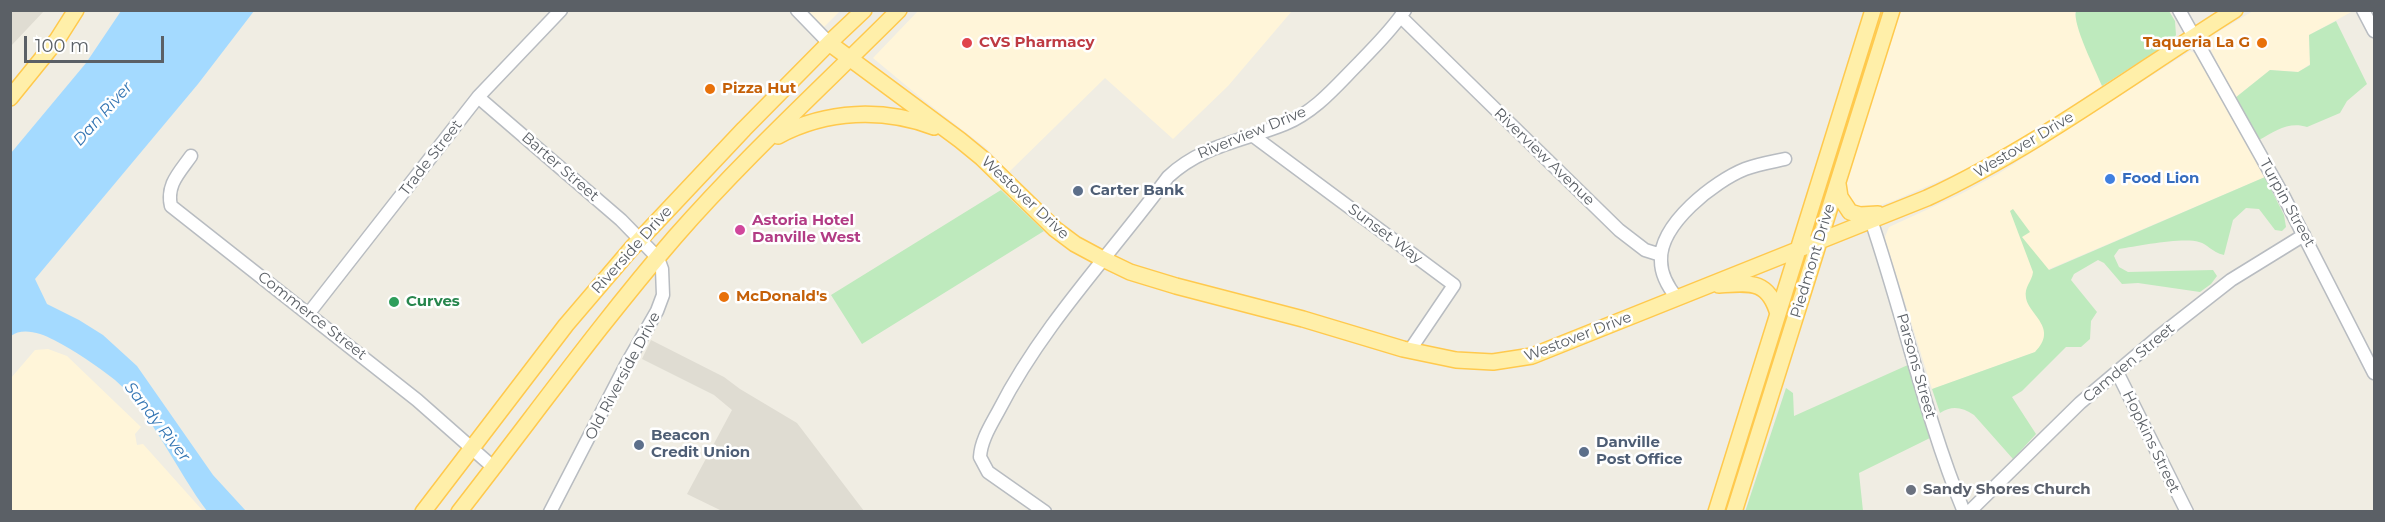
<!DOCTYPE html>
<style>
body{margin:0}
#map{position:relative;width:2385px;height:522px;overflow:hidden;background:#f0ede3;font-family:Montserrat,sans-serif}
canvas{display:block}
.frame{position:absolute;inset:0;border:12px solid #5b6066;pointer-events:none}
.scale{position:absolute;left:24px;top:36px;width:140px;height:27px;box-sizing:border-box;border:3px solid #5b6066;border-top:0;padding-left:8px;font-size:18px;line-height:21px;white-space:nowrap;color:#5b6066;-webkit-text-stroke:4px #fff;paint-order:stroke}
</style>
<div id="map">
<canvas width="2385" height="522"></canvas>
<div class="frame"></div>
<div class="scale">100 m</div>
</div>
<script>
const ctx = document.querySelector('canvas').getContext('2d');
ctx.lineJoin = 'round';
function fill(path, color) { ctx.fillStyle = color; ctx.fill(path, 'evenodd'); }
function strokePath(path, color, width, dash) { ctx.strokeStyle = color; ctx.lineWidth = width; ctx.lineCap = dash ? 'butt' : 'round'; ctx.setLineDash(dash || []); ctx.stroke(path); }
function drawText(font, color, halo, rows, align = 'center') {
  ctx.font = font + ' Montserrat,sans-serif'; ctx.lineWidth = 5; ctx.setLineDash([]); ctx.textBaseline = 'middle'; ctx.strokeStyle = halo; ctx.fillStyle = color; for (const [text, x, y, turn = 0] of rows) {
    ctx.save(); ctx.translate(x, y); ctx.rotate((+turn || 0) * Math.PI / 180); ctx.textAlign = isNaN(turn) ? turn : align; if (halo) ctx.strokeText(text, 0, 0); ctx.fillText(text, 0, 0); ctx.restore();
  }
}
fill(new Path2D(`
 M2355 10 2309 35 2310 64 2299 72 2270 70 2235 98 2207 42 2208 38 2253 11Z
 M808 11H840L824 27Z
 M918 11V10L1292 11 1228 86 1173 139 1105 78 1009 172 986 148 921 98 873 58Z
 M1901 11H2076L2075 14 2078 26 2102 86 1988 160 1893 201 1862 211 1847 202 1844 184Z
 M2190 51 2199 55 2265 177 2040 273 2052 346 1932 389 1886 242 1885 237 1889 227 1961 194 1998 174Z
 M48 349 67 356 141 427 135 434 137 445 143 444 203 511H11V378L35 350Z`), '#fff5d9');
fill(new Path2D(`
 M11 10 44 11 11 46 10 11Z
 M651 340 724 377 740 389 797 423 864 511H722L687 494 732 410 714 395 642 359Z`), '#dfdcd2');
fill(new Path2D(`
 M2076 11H2169L2175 21 2176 35 2172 41 2102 86C2096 71 2072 24 2076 11Z
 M2336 21 2367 84 2347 101 2340 113 2307 127C2289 121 2275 131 2259 140L2235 98 2270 70 2298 72 2310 65 2309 35Z
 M2265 177 2284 215 2286 227 2282 231 2275 230 2259 209 2246 208 2233 220 2224 255C2211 252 2208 244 2199 242 2183 237 2138 246 2119 249L2114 256 2119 267 2128 272 2213 270 2217 276 2211 284 2200 292 2138 283 2122 284 2104 263 2098 260 2074 274 2071 280 2097 312 2091 321 2090 339 2081 347H2066L2022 391 2012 397 2036 434 2013 459 1974 415C1962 407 1952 405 1940 413L1932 389 2035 352C2059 328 2029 315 2026 298 2024 286 2032 282 2033 272L2010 211 2013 209 2030 232 2022 237 2049 270Z
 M1001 190 1044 231 862 344 831 295Z
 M1910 364 1930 438 1859 473 1863 511 1745 512 1786 388 1793 393 1794 416Z`), '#beeabd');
fill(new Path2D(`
 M121 11H254L198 84 35 279 47 304 79 320 103 335 137 366 213 475 246 511H207C178 473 150 410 115 380 96 365 75 351 54 340 41 333 22 327 11 336V153L86 63Z`), '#a4daff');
const minor = new Path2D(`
 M797 10 829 43
 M2179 10 2284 197 2374 373
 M2363 10 2374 31
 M1401 17 1619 230 1645 250 1661 255
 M478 97 621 220 658 258 662 269 663 295 657 311 626 365 550 512
 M1252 135 1454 285 1410 350
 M191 156C179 173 166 185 171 206L417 400 493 467
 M1871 220C1904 317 1925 417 1964 512
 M1677 298C1668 287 1661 275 1661 261 1659 224 1715 181 1745 169 1758 164 1771 162 1785 159
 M309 313 478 97 561 10
 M2117 372 2187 512
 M1045 512 988 472 980 457C981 440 991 425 999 410 1043 324 1111 254 1168 177 1202 145 1243 141 1285 124 1316 111 1336 86 1359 63 1375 46 1392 30 1405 10
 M1969 512 2080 403 2157 338 2231 280 2304 235`);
const major = new Path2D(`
 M829 43 960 140 982 158 1055 229 1075 244 1103 259 1130 272 1176 286 1303 319 1403 349 1456 360 1493 362 1532 356 1927 198C2037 147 2133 74 2235 10
 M10 98 57 40 76 10
 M778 136C827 110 883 108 934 127
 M1838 184 1840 197 1850 212 1860 215 1878 214
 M1719 285C1749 283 1768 279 1778 314
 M423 512 566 325 631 249 744 129 829 43 864 10
 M459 512C531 420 599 325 675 237 745 157 824 85 899 10
 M1716 512 1873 10
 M1734 512 1892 10`);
strokePath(minor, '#b8bcc1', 15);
strokePath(major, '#ffc94d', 18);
strokePath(minor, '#fff', 12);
strokePath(major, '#ffefa9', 15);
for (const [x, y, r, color] of [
 [967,43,6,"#e0444e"],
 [2262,43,6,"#e8710a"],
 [710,89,6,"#e8710a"],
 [2110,179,6,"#3f7fe0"],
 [1078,191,6,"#5c6f8a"],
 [740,230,6,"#d1479c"],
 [724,297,6,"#e8710a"],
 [394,302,6,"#2e9e5b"],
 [639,445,6,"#5c6f8a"],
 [1584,452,6,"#5c6f8a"],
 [1911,490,6,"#6b7280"]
]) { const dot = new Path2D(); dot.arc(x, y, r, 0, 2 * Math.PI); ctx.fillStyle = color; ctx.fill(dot); strokePath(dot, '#fff', 2); }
drawText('bold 15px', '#be3a42', '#fff', [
 ["CVS Pharmacy",979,43]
], 'left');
drawText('bold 15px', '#c56008', '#fff', [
 ["Taqueria La G",2250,43,"right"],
 ["Pizza Hut",722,89],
 ["McDonald's",736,297]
], 'left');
drawText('15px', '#5b6066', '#fff', [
 ["Riverview Drive",1252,133,-22],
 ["Westover Drive",2024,145,-31],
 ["Riverview Avenue",1544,157,44],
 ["Trade Street",431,158,-52],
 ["Barter Street",560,167,41],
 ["Westover Drive",1025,198,43],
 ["Turpin Street",2287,203,61],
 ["Sunset Way",1385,234,37],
 ["Riverside Drive",632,250,-48],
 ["Piedmont Drive",1813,261,-73],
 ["Commerce Street",312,316,38],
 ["Westover Drive",1578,337,-21],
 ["Camden Street",2129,363,-40],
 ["Parsons Street",1916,366,74],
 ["Old Riverside Drive",623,376,-62],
 ["Hopkins Street",2151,442,64]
]);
drawText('bold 15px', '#366cbe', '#fff', [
 ["Food Lion",2122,179]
], 'left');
drawText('bold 15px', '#4e5e75', '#fff', [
 ["Carter Bank",1090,191],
 ["Beacon",651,436],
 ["Credit Union",651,453],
 ["Danville",1596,443],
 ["Post Office",1596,460]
], 'left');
drawText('bold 15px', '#b23c85', '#fff', [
 ["Astoria Hotel",752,221],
 ["Danville West",752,238]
], 'left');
drawText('bold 15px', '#27864d', '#fff', [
 ["Curves",406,302]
], 'left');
drawText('bold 15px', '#5b616d', '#fff', [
 ["Sandy Shores Church",1923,490]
], 'left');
drawText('italic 16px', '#3375b3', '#fff', [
 ["Dan River",103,114,-48],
 ["Sandy River",157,422,52]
]);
</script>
